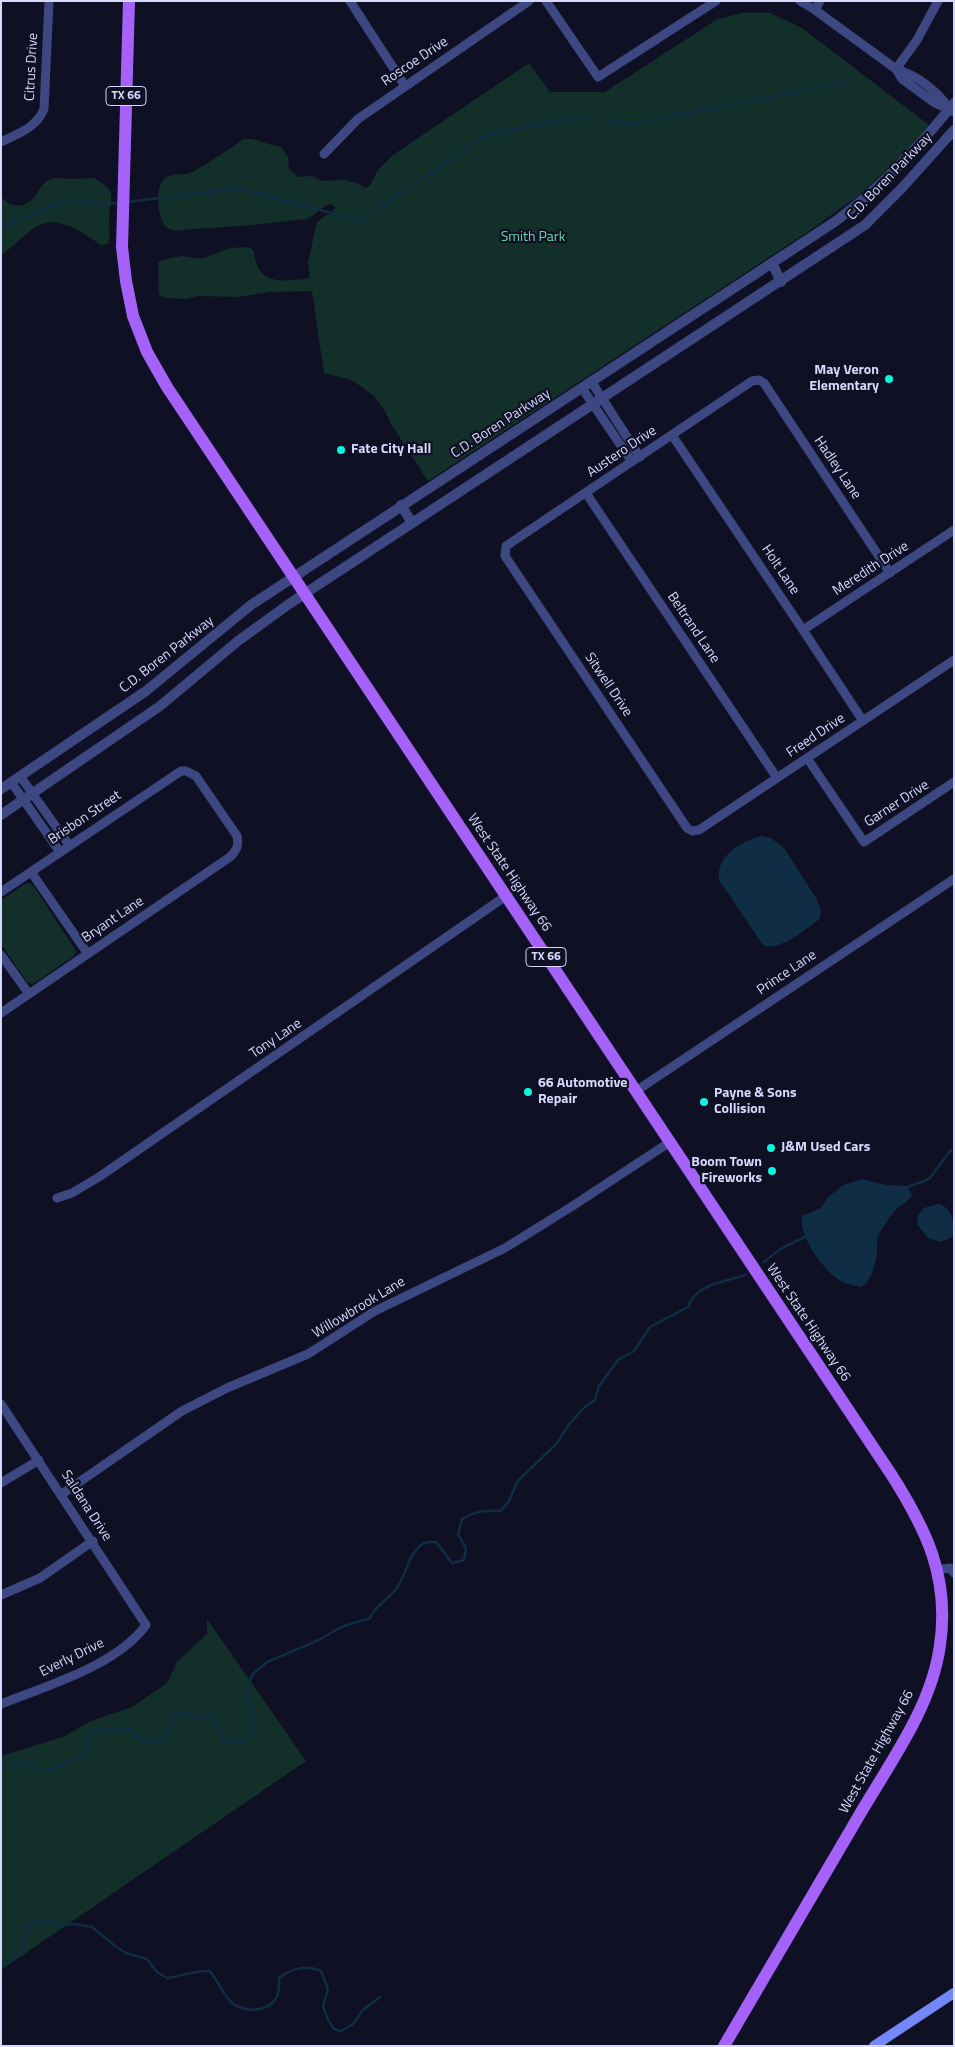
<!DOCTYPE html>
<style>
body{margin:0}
#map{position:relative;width:955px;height:2047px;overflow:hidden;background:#101025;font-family:"Titillium Web",sans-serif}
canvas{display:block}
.frame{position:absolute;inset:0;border:2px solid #d6d9fd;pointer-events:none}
</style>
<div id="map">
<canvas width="955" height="2047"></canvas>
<div class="frame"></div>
</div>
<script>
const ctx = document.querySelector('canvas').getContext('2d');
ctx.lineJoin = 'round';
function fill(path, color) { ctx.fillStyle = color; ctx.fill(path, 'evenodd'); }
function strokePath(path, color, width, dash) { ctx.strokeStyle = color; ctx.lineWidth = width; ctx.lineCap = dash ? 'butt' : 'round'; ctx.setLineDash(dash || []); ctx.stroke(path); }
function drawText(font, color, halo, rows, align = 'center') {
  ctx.font = font + ' "Titillium Web",sans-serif'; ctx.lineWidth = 4.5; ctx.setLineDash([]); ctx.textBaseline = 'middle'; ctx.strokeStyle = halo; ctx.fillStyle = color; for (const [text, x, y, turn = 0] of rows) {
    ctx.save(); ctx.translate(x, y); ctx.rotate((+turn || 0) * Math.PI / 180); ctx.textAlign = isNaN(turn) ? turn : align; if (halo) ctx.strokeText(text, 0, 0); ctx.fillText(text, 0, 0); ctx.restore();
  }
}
fill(new Path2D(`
 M741 13H770L802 28 929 125 904 154 858 196 806 233 428 481 391 424 384 409 374 396 352 380 324 373 312 291 270 292 237 297 198 296 185 299 165 298 159 294 158 262 163 260 182 256 201 259 230 248 249 247 254 251C257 286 282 282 310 278L308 262 317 222 336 208 331 204C320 205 316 217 305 219 267 224 230 227 192 229 185 230 177 232 169 229 157 223 155 189 163 180 171 171 183 177 192 172 210 163 227 150 244 139 256 137 269 146 281 147L288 157 289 169 298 177 312 176 323 181 343 180 357 183 365 188 370 185 378 170 393 155 529 63 550 92H605L716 20Z
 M55 178 75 179 94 178C120 192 109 198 109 221 109 230 111 236 108 244L101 245C82 232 57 213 34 228 23 236 13 247 1 255V197C9 203 11 207 22 205 41 200 36 182 55 178Z
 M29 883 33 885 76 951 74 956 33 984 27 982 1 944V900L25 884Z
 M207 1619 306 1761 1 1970V1756L63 1737 91 1721 132 1707 167 1683 177 1662 207 1634Z`), '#132f29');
fill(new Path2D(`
 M761 836 771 838 784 848 816 898 821 909 820 919C807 928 778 953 763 945L719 880C716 856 740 842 761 836Z
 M861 1179 886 1185 907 1186 912 1194C909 1203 898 1205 893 1213 889 1218 881 1230 878 1236 876 1241 878 1247 877 1252 876 1262 871 1283 861 1287 852 1285 843 1284 835 1277 821 1266 798 1234 802 1216L821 1208 828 1197 842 1186Z
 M939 1204C954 1209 954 1224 954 1236L941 1242 928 1238 917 1224 918 1216 924 1208Z`), '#0f2d45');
strokePath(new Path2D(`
 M607 121 631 124 847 82
 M128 202 239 188 361 221 485 136 538 124 590 117 597 119
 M1 227 64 201 101 204 120 203
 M905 1188 929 1179 951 1150
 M764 1262 782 1248 809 1235
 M1 1772C10 1760 18 1762 32 1764L37 1771C55 1771 68 1762 85 1754 87 1730 92 1728 114 1730 119 1730 126 1728 130 1730 132 1731 134 1733 136 1735 147 1744 155 1744 168 1737L169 1725 175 1714 183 1713 193 1717 211 1715 216 1722 222 1739 235 1743 248 1740C255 1720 252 1711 245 1693L253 1674 267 1662 319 1640 341 1627 370 1618C375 1605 388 1600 396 1589 407 1575 407 1556 421 1545 426 1541 430 1542 436 1542L452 1563 464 1560 466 1548 458 1534 462 1519C476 1511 485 1510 501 1511L509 1501 517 1482 557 1443 570 1423 585 1407 595 1400 599 1386 618 1360 634 1351 650 1327 688 1307C696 1284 724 1282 745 1275
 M1 1966 21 1953 27 1929 31 1924 44 1920 60 1925 74 1924 92 1927 115 1946 126 1953 147 1959 157 1972 167 1978C182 1976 196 1970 210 1971 217 1980 222 1992 230 2001 243 2014 271 2013 278 1994 279 1989 279 1982 279 1978 292 1968 307 1965 321 1971L328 1989 323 2006 328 2020 334 2029 341 2031 353 2024 363 2010 380 1997`), '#0f2d45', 2.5);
strokePath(new Path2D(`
 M350 1 405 86
 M546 1 598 77 716 1
 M800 1 815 10 896 69 902 79 935 103 954 112
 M815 10 820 1
 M896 69 917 40 938 1
 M896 69C917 75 937 91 949 108
 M1 142C19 133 36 128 44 109L49 1
 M324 154 358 119 529 1
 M591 381 640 457
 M582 388 632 462
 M672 435 803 630 863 721
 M586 493 777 778
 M890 573 764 383 759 380 752 381 506 546 505 556 687 828 692 831 699 830 954 660
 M803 630 954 530
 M807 758 864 842 954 782
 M20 776 69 845
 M11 782 60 852
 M31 872 88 954
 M1 892 181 771H186L196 776 237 836C239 845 237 850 230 857L1 1013
 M1 955 29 994
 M636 1091 954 879
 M57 1198 72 1193 99 1177 506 896
 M1 1404 146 1625C116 1666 48 1685 1 1704
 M1 1483 39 1460
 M62 1494 182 1411 227 1388 308 1354 375 1311 505 1248 571 1207 670 1142
 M937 1570 950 1568 954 1573
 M1 1595 40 1578 93 1541`), '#3d4882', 9);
strokePath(new Path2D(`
 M772 263 781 282
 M401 505 412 523
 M1 789 146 691 251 605 836 221C881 187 919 147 954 103
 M1 815 160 706 238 641 289 604 865 225 902 188 954 130`), '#3d4882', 10);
strokePath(new Path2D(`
 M874 2046 954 1993`), '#7288f8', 10);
strokePath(new Path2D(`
 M129 1 122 247 126 281 133 316 147 352 167 387 891 1474C926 1529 950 1577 940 1645 932 1706 891 1761 860 1814 815 1891 769 1969 724 2046`), '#a462f8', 12);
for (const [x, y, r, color] of [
 [889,379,5,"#0cf4df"],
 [341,450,5,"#0cf4df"],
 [528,1092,5,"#0cf4df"],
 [704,1102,5,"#0cf4df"],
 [771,1148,5,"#0cf4df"],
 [772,1171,5,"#0cf4df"]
]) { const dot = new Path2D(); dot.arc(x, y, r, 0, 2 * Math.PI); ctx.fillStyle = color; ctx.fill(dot); strokePath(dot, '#101025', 2); }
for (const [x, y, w] of [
 [126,96,40],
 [546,957,40]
]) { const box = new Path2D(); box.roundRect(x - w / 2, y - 9.5, w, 19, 4); ctx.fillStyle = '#101025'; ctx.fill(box); strokePath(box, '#d6d9fd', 1); }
drawText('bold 12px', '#d6d9fd', null, [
 ["TX 66",126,96],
 ["TX 66",546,957]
]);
drawText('14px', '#d6d9fd', '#101025', [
 ["Roscoe Drive",415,62,-34],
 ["Citrus Drive",32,67,-87],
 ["C.D. Boren Parkway",890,177,-46],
 ["C.D. Boren Parkway",501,424,-33],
 ["Austero Drive",622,452,-34],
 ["Hadley Lane",837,468,56],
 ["Meredith Drive",871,569,-33],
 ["Holt Lane",780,570,56],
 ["Beltrand Lane",693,628,56],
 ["C.D. Boren Parkway",167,655,-38],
 ["Sitwell Drive",608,685,56],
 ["Freed Drive",816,736,-34],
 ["Garner Drive",897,804,-33],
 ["Brisbon Street",85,818,-34],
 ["West State Highway 66",509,873,56],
 ["Bryant Lane",113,920,-34],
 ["Prince Lane",787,973,-34],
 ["Tony Lane",276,1039,-34],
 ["Willowbrook Lane",359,1308,-31],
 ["West State Highway 66",808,1323,56],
 ["Saldana Drive",86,1506,57],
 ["Everly Drive",72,1658,-26],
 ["West State Highway 66",877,1752,-61]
]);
drawText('14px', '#65daa7', '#101025', [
 ["Smith Park",533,238]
]);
drawText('bold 14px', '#d6d9fd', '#101025', [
 ["May Veron",879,371,"right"],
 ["Elementary",879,387,"right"],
 ["Fate City Hall",351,450],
 ["66 Automotive",538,1084],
 ["Repair",538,1100],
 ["Payne & Sons",714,1094],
 ["Collision",714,1110],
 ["J&M Used Cars",781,1148],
 ["Boom Town",762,1163,"right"],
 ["Fireworks",762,1179,"right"]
], 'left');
</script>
